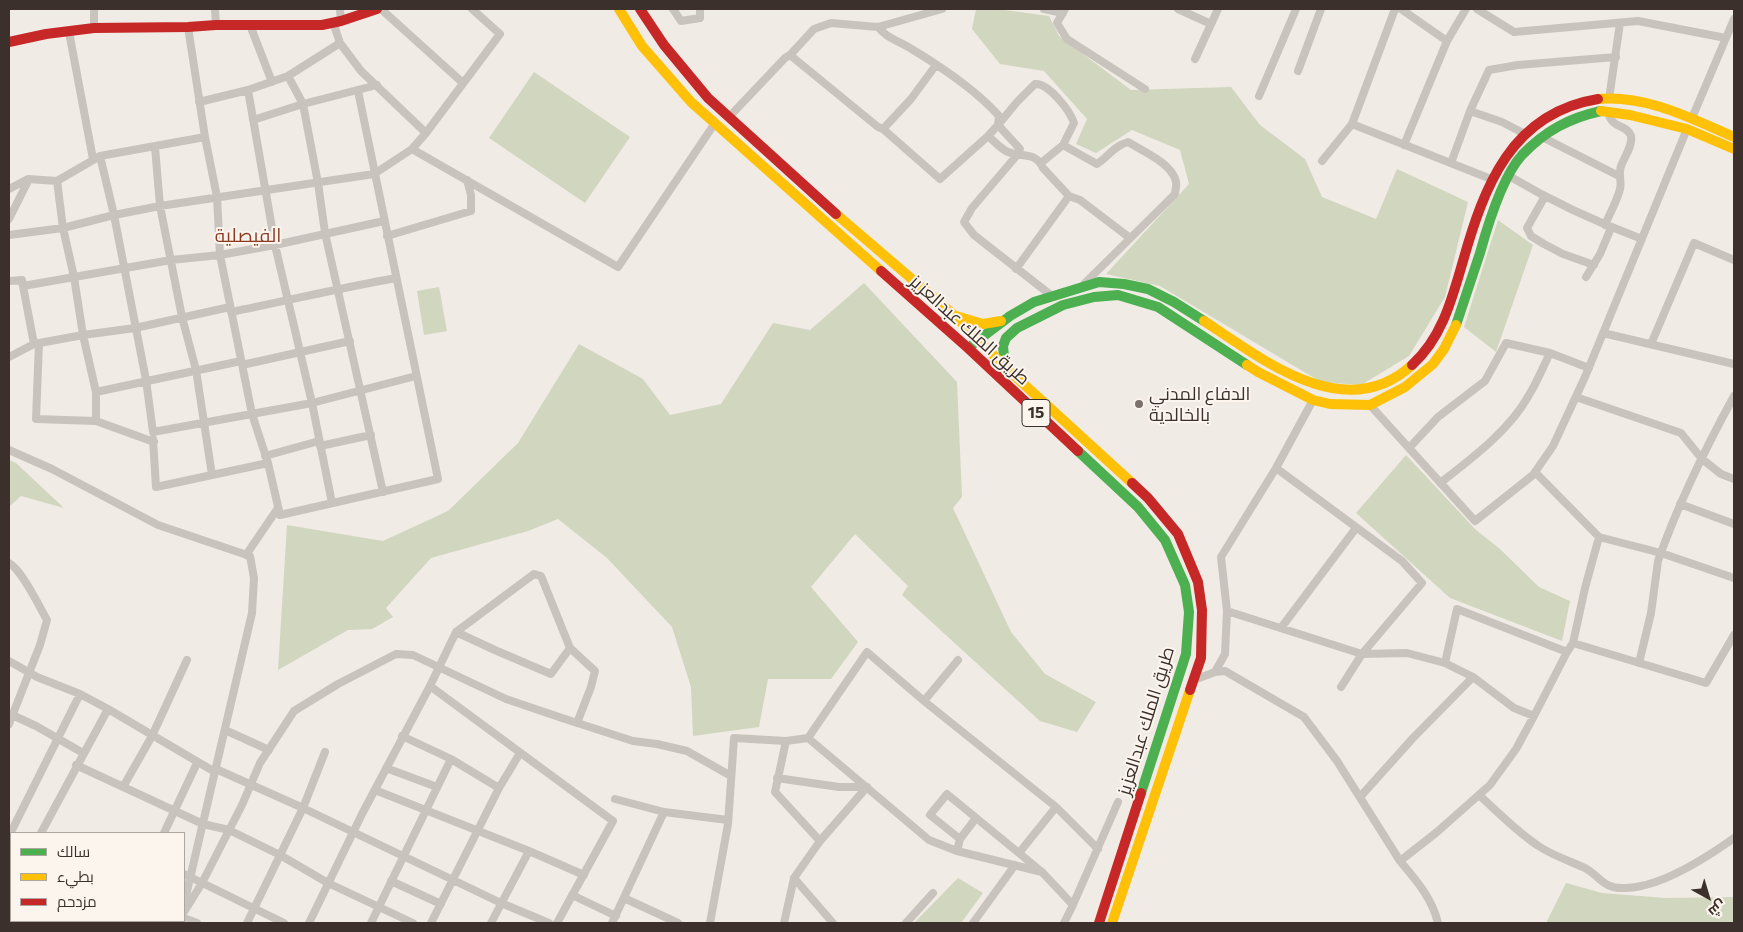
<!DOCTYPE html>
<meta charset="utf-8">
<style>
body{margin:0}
#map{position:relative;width:1743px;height:932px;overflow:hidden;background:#f0ebe5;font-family:Commissioner,Cairo,sans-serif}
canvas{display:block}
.frame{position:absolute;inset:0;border:10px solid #3b302b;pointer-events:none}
.legend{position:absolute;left:10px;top:832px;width:175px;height:90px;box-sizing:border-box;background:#fbf5ee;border:1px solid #aea6a0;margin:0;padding:6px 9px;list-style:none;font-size:15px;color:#3b302b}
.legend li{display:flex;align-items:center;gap:10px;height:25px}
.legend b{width:25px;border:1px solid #aea6a0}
.north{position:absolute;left:1683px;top:872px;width:50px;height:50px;-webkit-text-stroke:4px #fbf5ee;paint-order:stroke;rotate:141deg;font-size:14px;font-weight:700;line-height:20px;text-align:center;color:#3b302b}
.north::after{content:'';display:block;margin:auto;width:18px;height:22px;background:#3b302b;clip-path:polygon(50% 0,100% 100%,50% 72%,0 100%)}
</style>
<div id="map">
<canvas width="1743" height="932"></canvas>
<div class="frame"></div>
<ul class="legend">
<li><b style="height:6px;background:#4caf50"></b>سالك</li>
<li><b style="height:6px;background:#ffc107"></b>بطيء</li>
<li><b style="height:6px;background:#c62828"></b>مزدحم</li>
</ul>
<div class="north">ش</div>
</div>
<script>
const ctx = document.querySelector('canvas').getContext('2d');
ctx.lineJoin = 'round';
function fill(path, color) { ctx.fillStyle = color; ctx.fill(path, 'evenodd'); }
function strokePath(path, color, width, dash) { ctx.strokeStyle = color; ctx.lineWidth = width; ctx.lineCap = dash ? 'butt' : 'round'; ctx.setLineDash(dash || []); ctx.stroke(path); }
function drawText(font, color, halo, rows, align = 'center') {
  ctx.font = font + ' Commissioner,Cairo,sans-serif'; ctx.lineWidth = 4; ctx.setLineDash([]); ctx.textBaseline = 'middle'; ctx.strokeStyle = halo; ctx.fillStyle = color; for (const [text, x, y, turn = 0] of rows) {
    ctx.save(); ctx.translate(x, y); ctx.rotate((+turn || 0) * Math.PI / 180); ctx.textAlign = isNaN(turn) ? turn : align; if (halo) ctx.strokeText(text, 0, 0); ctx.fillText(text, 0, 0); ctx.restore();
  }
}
fill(new Path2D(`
 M976 9H997L1049 16 1059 36 1131 90 1231 87 1260 125 1305 159 1322 197 1376 219 1397 169 1468 202 1445 297 1409 356 1361 385 1321 382 1160 286 1106 274 1189 184 1180 150 1132 130 1096 153 1076 144 1087 119 1044 71 1000 64 972 29Z
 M534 72 630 137 585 203 489 138Z
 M1498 220 1533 245 1496 352 1464 327Z
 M864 283 957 382 962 497 953 508 1011 632 1045 674 1096 702 1077 732 1040 721 902 595 908 586 855 534 811 587 858 642 831 679H768L759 727 693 736 691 687 672 627 607 558 558 519 528 531 431 558 386 608 393 617 372 629 348 630 278 670 287 525 383 541 448 511 518 443 579 344 643 379 670 415 721 404 773 323 810 330Z
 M439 287 447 331 424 335 417 291Z
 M1406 455 1476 530 1500 549 1539 587 1570 601 1562 641 1450 598 1356 513Z
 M9 460 16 463 64 508 21 496 9 507Z
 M958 878 983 893 961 923H914Z
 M1566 883 1602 893 1666 898 1734 897V923H1546Z`), '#d1d6bf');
strokePath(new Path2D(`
 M215 9 216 25
 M340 9 341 21
 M381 9 463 83
 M673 9 681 21 700 18V9
 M1044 9 1063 13
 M1065 9 1057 23 1067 39 1145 89
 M1178 9 1211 24
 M1395 9 1352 124 1491 179
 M1401 9 1447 41
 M1477 9 1514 32 1638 21 1726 38
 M333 22 340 43 361 71 426 133 500 34 472 9
 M250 25 272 82
 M188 27 205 137 217 197 220 255 252 414 268 463 280 515 438 479 358 91
 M94 28V9
 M69 32 93 159
 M790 55 878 127 883 129 940 179 988 136 998 125 999 116C976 90 940 66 910 48 899 41 886 38 878 27
 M1195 59 1218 9
 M1298 71 1321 9
 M288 76 303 104 318 183 325 233 383 492
 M248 90 275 245 312 403 332 503
 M1259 96 1296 9
 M1609 99 1620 23
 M199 102 248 90 288 76 340 43
 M1470 111 1502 122 1525 134
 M729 117 785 58 790 55 814 29 831 23 878 27 942 9
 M1692 118 1734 19
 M253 120 303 104 377 85
 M883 129 911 99 936 65
 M988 136C994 141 1001 149 1008 152 1022 158 1035 151 1043 168L1069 196 1080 200 1130 238
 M1542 137 1619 176
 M1404 145 1447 41 1466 9
 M155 147 160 206 182 317 196 370 212 475
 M412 149 618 267 715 123
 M100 156 114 215 146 380 153 432 312 403 416 376
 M1322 161 1352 124
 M1041 163 1063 145 1097 164C1109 156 1114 146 1128 142 1143 151 1173 164 1176 182 1177 186 1175 191 1175 194L1084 284
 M1451 163 1470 111 1489 70 1518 65 1616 57
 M1509 176C1551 201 1596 222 1642 239
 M57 181 63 228 74 277 83 335 96 392V421
 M9 189 28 179 57 181 100 156 205 137
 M1545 196 1527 228 1531 236 1544 244 1563 254 1594 265
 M9 219 28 181
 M1605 225C1610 213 1617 201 1620 189 1622 181 1618 174 1621 166 1624 158 1633 145 1631 136 1626 123 1612 130 1608 112
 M9 235 63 228 114 215 160 206 374 174 412 149 426 133
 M387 236 471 211V195L467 180
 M1016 269 1069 196
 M1586 277 1600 254 1611 228
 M9 281 22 280 23 286 171 260 220 255 275 245 384 221
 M23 286 34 344
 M1052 296 974 235 964 222 972 208 1018 154 1020 149 998 125 1017 102 1035 84C1049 83 1070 111 1074 123L1063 145
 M231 312C286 301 340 288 396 278
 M1603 333 1734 364
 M39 343 36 419 96 421 154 442
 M1651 344 1694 243 1734 260
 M9 357 34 344 83 335 135 328 230 307
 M242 365 350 341
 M96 392 241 361
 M1576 397 1681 433 1702 459 1721 474 1734 479
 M1313 400 1276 468 1221 557 1227 611 1225 654 1215 672 1225 671 1304 717 1337 761 1400 861 1437 832 1490 785 1516 749 1534 716 1567 652
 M1370 405 1475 521 1533 475 1553 446 1585 377 1687 129
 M153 439 156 487 268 463
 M320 446 371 435
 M1409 448 1438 417 1485 381 1506 343 1550 353
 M9 450 52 469 158 525 250 556 254 578 252 613 184 904
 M265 456 319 441
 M1276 468 1402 561 1422 583 1362 654 1341 687
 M1535 472 1599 537 1661 553 1734 578
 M1440 483C1471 459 1510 430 1529 395 1537 382 1543 367 1550 353L1589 368
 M1680 504 1734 524
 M246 555 278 508
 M9 563C22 570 39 606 47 620L40 645 9 724
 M1227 611 1362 654 1407 653 1445 663 1473 677 1514 708 1534 716
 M1281 628 1356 528
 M456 632 497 651 551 674 570 648
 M1573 643 1706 683 1734 635
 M9 661 37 677 80 694 108 709 215 772
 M1445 663 1457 609 1567 652 1573 643 1585 588 1599 537
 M1639 663 1651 613 1658 561C1678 504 1705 449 1734 396
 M1194 680 1215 672
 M430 686 613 821 557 923
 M924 701 958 660
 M10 714 36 726 83 753
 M225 730 269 750
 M808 738 867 652 924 701 1056 807 1098 849
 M786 741 775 792 820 841
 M451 759 499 788
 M76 765 203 824 229 830 280 855 328 883 413 923
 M386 768 437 787
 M216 769 303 808 501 903 549 923
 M777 778 839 787H867
 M123 787 152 736 187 660
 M375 790 529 851 584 875
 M1479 795C1499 813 1518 833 1540 847 1554 856 1570 861 1585 868 1600 876 1603 889 1624 888 1660 888 1706 858 1734 838
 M1360 797 1413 738 1473 677
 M615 799 664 812 728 820
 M11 832 80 694
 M41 833 108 709
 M164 833 197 763
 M960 839 930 815 947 794 1042 872 1073 905 1064 923
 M957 851 960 839 976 818
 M1019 853 1056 807
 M9 860 11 855
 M1400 861C1416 880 1432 898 1438 923
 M184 874 284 923
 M794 878 833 923
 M391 881 441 904
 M572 895 616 916
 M624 898 678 923
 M1072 907 1118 802
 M184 912 202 883 242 805 260 763 294 711 338 684 396 654 413 655 506 699 562 718 633 741 657 744 687 751 731 776
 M9 914 11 915
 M184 918 197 923
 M54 921 62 923
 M80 921 85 923
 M17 923 18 921
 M122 923 123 921
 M247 923 303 808 325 752
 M309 923 362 814 430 686 456 632 534 574 541 576 570 648 595 671 591 687 577 723
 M371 923 451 759 402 736
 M431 923 499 788 520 753
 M491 923 529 851
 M612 923 664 812
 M710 923 728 824 734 738 786 741 808 738 929 840 957 851 1042 872
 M784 923 794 878 820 841 867 787
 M906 923 933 893
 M973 923 1015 865`), '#c9c3be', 8);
strokePath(new Path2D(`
 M1456 325C1464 301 1472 277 1480 253 1488 224 1502 177 1522 155 1545 131 1569 118 1601 111
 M973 344 1010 316 1034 302 1099 282 1124 284 1148 289 1174 302 1204 321
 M1005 367 1003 346 1006 338 1017 328 1063 305 1094 297 1118 295 1158 307 1247 365
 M1078 451 1138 507 1165 540 1185 585 1189 612 1186 654 1141 793`), '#4caf50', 10);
strokePath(new Path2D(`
 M619 9 642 46 691 102 881 271
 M1598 99C1647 95 1690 118 1734 137
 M1601 111 1630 115 1687 129 1734 149
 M836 214 954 315 1005 367 1132 483
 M956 316 983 324 1001 321
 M1204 321C1263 360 1346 426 1412 365
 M1247 365 1258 372 1313 400 1330 404 1370 405 1405 387 1433 364 1444 349 1456 325
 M1112 923 1190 690`), '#ffc107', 10);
strokePath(new Path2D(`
 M640 9 664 45 708 98 836 214
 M9 42 46 34 94 28 188 27 216 25H322L341 21 377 9
 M881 271 968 348 1078 451
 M1412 365C1442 338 1452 299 1463 261 1484 187 1511 113 1598 99
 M1132 483 1148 498 1178 534 1198 582 1202 610 1201 658 1190 690
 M1099 923 1141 793`), '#c62828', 10);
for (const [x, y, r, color] of [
 [1139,404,5,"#7a716c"]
]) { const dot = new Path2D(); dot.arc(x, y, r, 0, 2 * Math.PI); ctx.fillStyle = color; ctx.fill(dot); strokePath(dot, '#fbf5ee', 2); }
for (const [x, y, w] of [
 [1036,413,28]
]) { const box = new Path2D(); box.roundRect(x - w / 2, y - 13.5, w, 27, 4); ctx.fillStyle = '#fbf5ee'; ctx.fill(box); strokePath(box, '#3b302b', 1); }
drawText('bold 16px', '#3b302b', null, [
 ["15",1036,413]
]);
drawText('18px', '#3b302b', '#fbf5ee', [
 ["طريق الملك عبدالعزيز",970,330,42],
 ["طريق الملك عبدالعزيز",1146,721,-73]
]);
drawText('18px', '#3b302b', '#fbf5ee', [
 ["الدفاع المدني",1149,394],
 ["بالخالدية",1149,415]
], 'left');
drawText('19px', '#8c3b22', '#fbf5ee', [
 ["الفيصلية",248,236]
]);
</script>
